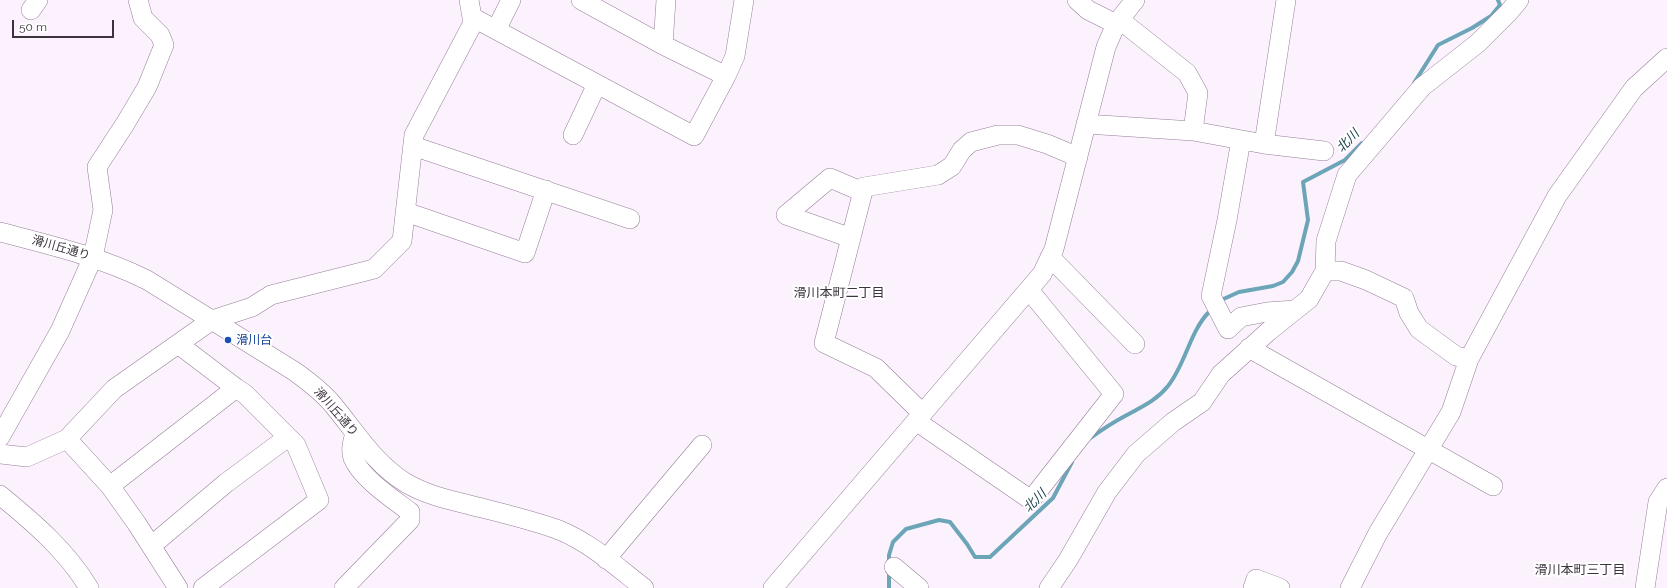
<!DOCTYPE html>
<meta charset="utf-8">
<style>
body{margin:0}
#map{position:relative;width:1667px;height:588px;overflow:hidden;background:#fcf2fe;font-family:Raleway,sans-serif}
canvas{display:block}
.scale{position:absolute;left:12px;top:20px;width:102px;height:18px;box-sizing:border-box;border:2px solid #3c333e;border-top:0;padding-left:5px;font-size:12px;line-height:14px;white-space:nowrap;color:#3c333e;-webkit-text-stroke:3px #fff;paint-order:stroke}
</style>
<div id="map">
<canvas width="1667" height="588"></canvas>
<div class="scale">50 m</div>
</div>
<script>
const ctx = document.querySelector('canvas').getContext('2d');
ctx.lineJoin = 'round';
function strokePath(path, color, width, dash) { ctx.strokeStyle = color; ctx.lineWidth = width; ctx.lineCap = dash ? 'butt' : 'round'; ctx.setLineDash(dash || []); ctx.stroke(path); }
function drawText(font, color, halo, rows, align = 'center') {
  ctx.font = font + ' Raleway,"Noto Sans JP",sans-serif'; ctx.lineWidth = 4; ctx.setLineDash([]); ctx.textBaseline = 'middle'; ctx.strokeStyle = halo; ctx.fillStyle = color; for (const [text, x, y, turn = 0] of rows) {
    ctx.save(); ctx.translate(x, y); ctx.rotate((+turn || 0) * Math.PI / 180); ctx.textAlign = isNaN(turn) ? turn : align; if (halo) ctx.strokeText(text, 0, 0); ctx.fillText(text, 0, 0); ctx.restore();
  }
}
strokePath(new Path2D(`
 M1414 83 1438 45 1472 28 1491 16 1500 5 1498 0
 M1219 301 1239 292 1273 286 1283 282 1292 272 1298 261 1308 220 1303 182 1345 160 1362 143
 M1089 439C1100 431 1112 423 1125 416 1141 407 1156 401 1168 386 1185 365 1190 332 1208 313
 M889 564V555L893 542 906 529 939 520 950 522 967 544 975 557H990L1053 498 1072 462
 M889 571V588`), '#6ca5b7', 4);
const minor = new Path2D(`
 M581 0 663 45
 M1077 0 1088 10 1116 24
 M31 10 38 0
 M472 17 694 136 726 76 663 45 666 0
 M1120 20 1187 73 1198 93 1193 131
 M496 30 511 0
 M726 76 735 56 744 0
 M1086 124 1193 131 1264 144 1324 151
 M573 135 597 84
 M1241 140 1227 220 1211 296 1228 329 1241 317 1267 312 1295 310
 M1264 144 1286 0
 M419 148 630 219
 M406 212 525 253 546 190
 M0 232C50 245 101 257 147 280L294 371C308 381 323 392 334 406 357 434 375 464 406 483 425 494 445 499 466 504 497 512 529 519 559 530 591 543 617 567 644 588
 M851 238 786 215 830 178 863 192
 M1050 257 1135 344
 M1325 271H1341L1366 280 1404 298 1409 313 1419 329 1456 356 1469 359
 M178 344 236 388
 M1249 348 1493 486
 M922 413 876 368 824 343 864 187 938 175 952 166 962 150 971 142 998 135H1018L1047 144 1078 157
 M916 421 1031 500 1114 394 1029 290
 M0 437 60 331 93 257 103 210 97 167 125 124 147 87 164 45 160 35 143 18 138 0
 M67 439 110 486 137 524 178 588
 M0 454 27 457 67 439 114 389 212 320 252 307 271 295 374 269 402 241 414 135 473 23 469 0
 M110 486 236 388 245 394 296 445 319 500 203 588
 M0 495C33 522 67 551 89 588
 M151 546 226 483 288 437
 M606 559 702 445
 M894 567 919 588
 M344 588 410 520V512C393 499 361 478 353 458 350 449 353 441 355 433
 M773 588 1042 274 1054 249 1106 47 1116 24 1135 0
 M1049 588 1068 560 1107 492 1136 454 1173 422 1202 402 1221 374 1269 331 1309 299 1325 271 1326 241 1347 175 1422 87 1478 43 1508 13 1519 0
 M1253 588 1256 579 1280 588
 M1350 588 1378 533 1451 412 1469 359 1557 196 1634 88 1667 58
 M1645 588 1658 502 1667 488`);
strokePath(minor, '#957e98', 20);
strokePath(minor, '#fff', 19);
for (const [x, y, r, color] of [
 [228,340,4,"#1a4fb4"]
]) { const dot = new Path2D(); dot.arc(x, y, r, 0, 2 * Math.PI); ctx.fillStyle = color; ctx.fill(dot); strokePath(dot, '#fff', 1.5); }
drawText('12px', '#3c333e', '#fff', [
 ["滑川丘通り",61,248,16],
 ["滑川丘通り",336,412,49]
]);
drawText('12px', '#164399', '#fff', [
 ["滑川台",236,340]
], 'left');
drawText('italic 13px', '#19424b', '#fff', [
 ["北川",1348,141,-46],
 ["北川",1035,501,-45]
]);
drawText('13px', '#3c333e', '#fff', [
 ["滑川本町二丁目",839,293],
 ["滑川本町三丁目",1580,570]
]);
</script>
